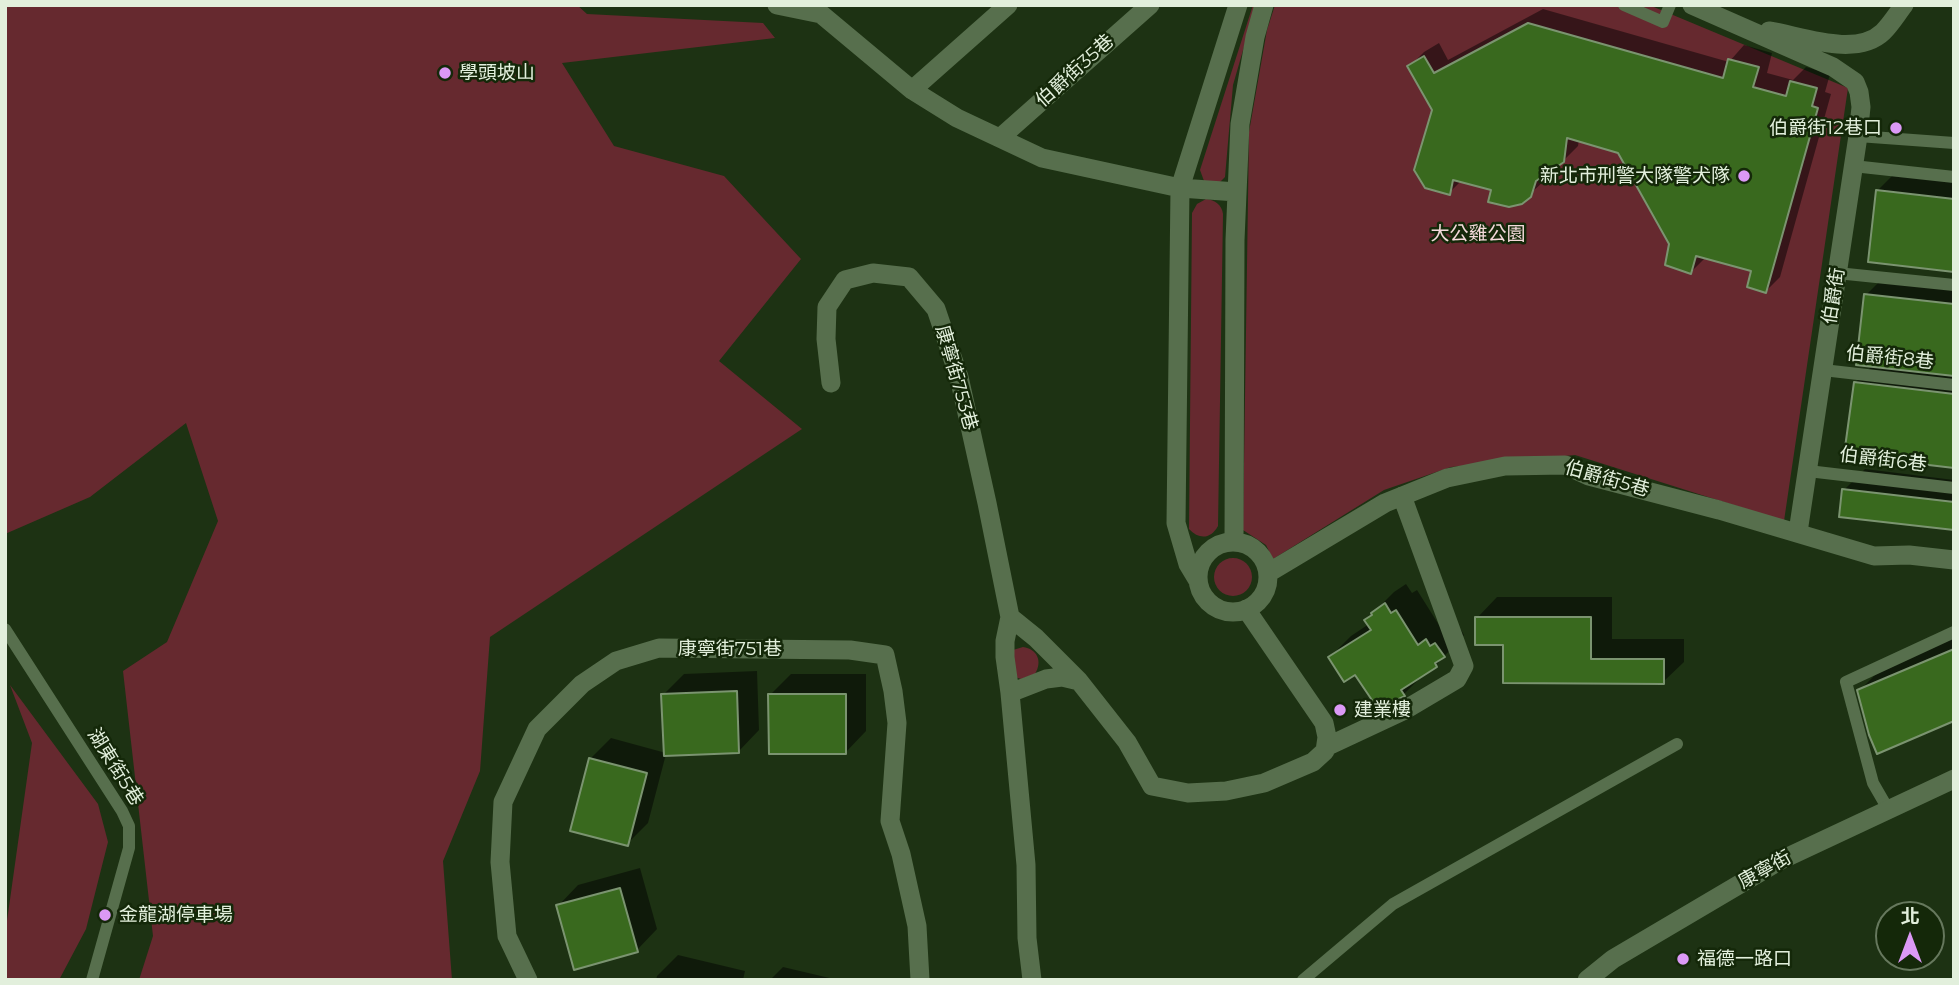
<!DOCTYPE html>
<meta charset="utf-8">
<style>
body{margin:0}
#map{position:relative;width:1959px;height:985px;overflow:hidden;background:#1d3213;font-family:Montserrat,"Noto Sans TC",sans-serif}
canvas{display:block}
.frame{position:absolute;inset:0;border:7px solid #e2efdc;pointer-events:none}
.north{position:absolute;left:1875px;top:901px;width:70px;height:70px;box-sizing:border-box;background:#142809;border:2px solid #66785d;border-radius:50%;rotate:0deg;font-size:19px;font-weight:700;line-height:28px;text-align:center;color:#e2efdc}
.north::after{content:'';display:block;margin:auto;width:24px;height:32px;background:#db99f5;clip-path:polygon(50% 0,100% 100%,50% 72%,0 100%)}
</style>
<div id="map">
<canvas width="1959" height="985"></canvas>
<div class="frame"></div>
<div class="north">北</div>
</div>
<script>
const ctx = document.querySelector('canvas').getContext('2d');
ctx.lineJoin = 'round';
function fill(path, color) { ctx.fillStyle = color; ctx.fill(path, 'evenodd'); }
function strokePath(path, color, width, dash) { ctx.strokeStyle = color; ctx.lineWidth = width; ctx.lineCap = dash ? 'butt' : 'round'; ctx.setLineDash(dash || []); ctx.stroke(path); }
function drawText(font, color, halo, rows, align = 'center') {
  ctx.font = font + ' Montserrat,"Noto Sans TC",sans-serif'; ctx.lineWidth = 5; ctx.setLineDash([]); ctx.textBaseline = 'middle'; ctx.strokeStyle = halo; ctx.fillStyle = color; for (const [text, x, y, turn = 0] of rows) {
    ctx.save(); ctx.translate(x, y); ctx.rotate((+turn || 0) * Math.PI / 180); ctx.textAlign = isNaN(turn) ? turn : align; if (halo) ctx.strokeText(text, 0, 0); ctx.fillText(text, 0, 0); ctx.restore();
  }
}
fill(new Path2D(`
 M5 5H577L587 14 763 23 775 38 562 63 614 146 724 176 801 259 719 361 802 429 490 637 480 771 443 861 452 980H139L153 936 123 671 167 642 218 521 186 423 90 497 5 534Z
 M1253 5H1256L1233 85 1225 177 1219 183 1204 181 1200 170Z
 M1275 5H1649L1848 88 1784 521 1575 455 1451 467 1384 490 1273 559 1266 545 1243 530 1249 132 1267 30Z
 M1206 199C1215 200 1222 205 1223 214L1218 526C1211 539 1199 540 1189 529L1192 213 1197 204Z
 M1214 577a19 19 0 1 1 38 0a19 19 0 1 1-38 0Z
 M1023 647C1037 649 1043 661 1035 674L1021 679 1015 677 1013 650Z
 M10 685 98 804 108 842 86 929 59 980H5V935L32 743Z`), '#66292f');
fill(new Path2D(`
 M1543 9 1729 62 1744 45 1772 53 1767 73 1793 80 1806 67 1830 74 1825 92 1831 94 1780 277 1766 291 1753 269 1705 258 1691 272 1671 244 1620 152 1579 140 1578 146 1563 161 1547 171 1545 180 1529 195 1462 180 1449 193 1434 110 1410 66 1424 52 1439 43 1448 60Z
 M1898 170 1954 176V270L1877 191Z
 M1887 274 1954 281V466L1855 383 1873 365 1866 295Z
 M1865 469 1954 480V529L1844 490Z
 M1406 584 1412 593 1417 590 1439 625 1457 623 1464 635 1436 665 1424 674 1404 694 1378 707 1356 672 1330 657 1351 636 1369 624 1367 620 1373 613 1394 592Z
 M1497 597H1612V639H1684V662L1663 682 1505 643 1477 618Z
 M1954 638V720L1859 691 1880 670Z
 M757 671 759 730 739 751 666 754 648 823 627 844 590 759 611 738 666 753 663 695 684 674Z
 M791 674H866V731L846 752 770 695Z
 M640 868 657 929 637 950 558 906 578 885Z
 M678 955 745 971 743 980H656L657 976Z
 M783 967 838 980H770Z`), '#0007');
const building = new Path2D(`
 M1528 23 1723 78 1728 59 1759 67 1753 87 1786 96 1790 81 1817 88 1812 106 1818 108 1766 293 1747 287 1751 271 1696 256 1691 274 1665 265 1669 244 1618 153 1567 138 1564 162 1536 181 1531 197 1522 204 1509 207 1488 202 1491 190 1453 180 1450 195 1425 188 1414 170 1432 110 1407 66 1424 56 1434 73Z
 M1876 190 1954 199V272L1868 262Z
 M1864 294 1954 304V376L1856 365Z
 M1854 382 1954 394V468L1844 455Z
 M1842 489 1954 502V530L1839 517Z
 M1385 603 1391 613 1396 610 1418 645 1426 639 1430 646 1435 643 1445 657 1435 663 1437 667 1401 690 1405 696 1378 709 1355 675 1344 682 1328 657 1371 630 1364 620 1372 615 1371 613Z
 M1475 617H1591V659H1664V684L1503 683V645H1475Z
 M1954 649V721L1877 754 1869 735 1857 690Z
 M737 691 739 753 664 756 661 694Z
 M768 694H846V754H769Z
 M589 758 647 773 628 846 570 831Z
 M620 888 638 952 574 970 556 905Z`);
fill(building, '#39691e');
strokePath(building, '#7b9470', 2);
strokePath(new Path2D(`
 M1624 5 1663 22 1670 5
 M1858 136 1954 143
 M1853 166 1954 177
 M1837 273 1954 285
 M1823 370 1954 385
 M1808 471 1954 488
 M5 629 122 811 129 826V848L92 980
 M1888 809 1873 783 1846 682 1954 632
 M1303 980 1393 904 1677 744`), '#576f4d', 12);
strokePath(new Path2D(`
 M777 5 821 14 912 90 957 118 1042 158 1180 188 1237 192
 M1692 5 1833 67 1855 82 1859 92 1861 107 1858 136 1798 532
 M1769 31C1801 36 1856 58 1883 32 1891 24 1897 14 1904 5
 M912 90 1008 5
 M1001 137 1150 5
 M831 383 826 339 827 307 845 280 873 273 909 277 936 309 959 377 987 503 1010 617 1005 641V657L1010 693 1026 865 1027 938 1032 980
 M1234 541 1235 240 1240 124 1255 37 1264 5
 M1198 577a35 35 0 1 1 70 0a35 35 0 1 1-70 0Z
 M1268 573 1385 503 1447 478 1505 466 1565 465 1589 476 1719 510 1874 556 1909 555 1954 560
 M1197 579 1188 564 1176 523 1180 188 1238 5
 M1010 617 1036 638 1079 681 1127 742 1152 786 1188 793 1226 791 1264 783 1313 762 1325 751 1327 737 1324 723 1246 609
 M1010 693 1046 679 1062 677 1079 681
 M1326 747 1403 711 1457 679 1464 666 1402 496
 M528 980 507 936 500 862 503 802 537 729 582 684 616 661 659 648 850 650 885 655 893 691 897 723 890 821 901 854 917 926 920 980`), '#576f4d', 19);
strokePath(new Path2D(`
 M1587 980 1613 959 1779 861 1954 779`), '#576f4d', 19);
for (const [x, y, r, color] of [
 [445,73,7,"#db99f5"],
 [1896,128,7,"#db99f5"],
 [1744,176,7,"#db99f5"],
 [1340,710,7,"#db99f5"],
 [105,915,7,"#db99f5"],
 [1683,959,7,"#db99f5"]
]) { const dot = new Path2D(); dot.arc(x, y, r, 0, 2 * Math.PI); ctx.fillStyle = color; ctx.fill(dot); strokePath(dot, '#142809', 2.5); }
drawText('19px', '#e2efdc', '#142809', [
 ["伯爵街35巷",1075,71,-42],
 ["伯爵街",1834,296,-81],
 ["伯爵街8巷",1890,358,6],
 ["康寧街753巷",956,378,74],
 ["伯爵街6巷",1883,460,7],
 ["伯爵街5巷",1607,479,16],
 ["康寧街751巷",730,649],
 ["湖東街5巷",115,767,58],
 ["康寧街",1765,870,-29]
]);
drawText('19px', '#e2efdc', '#142809', [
 ["學頭坡山",459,73],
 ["伯爵街12巷口",1882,128,"right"],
 ["新北市刑警大隊警犬隊",1730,176,"right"],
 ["建業樓",1354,710],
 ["金龍湖停車場",119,915],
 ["福德一路口",1697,959]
], 'left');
drawText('19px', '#f4d9da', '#142809', [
 ["大公雞公園",1478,234]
]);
</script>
